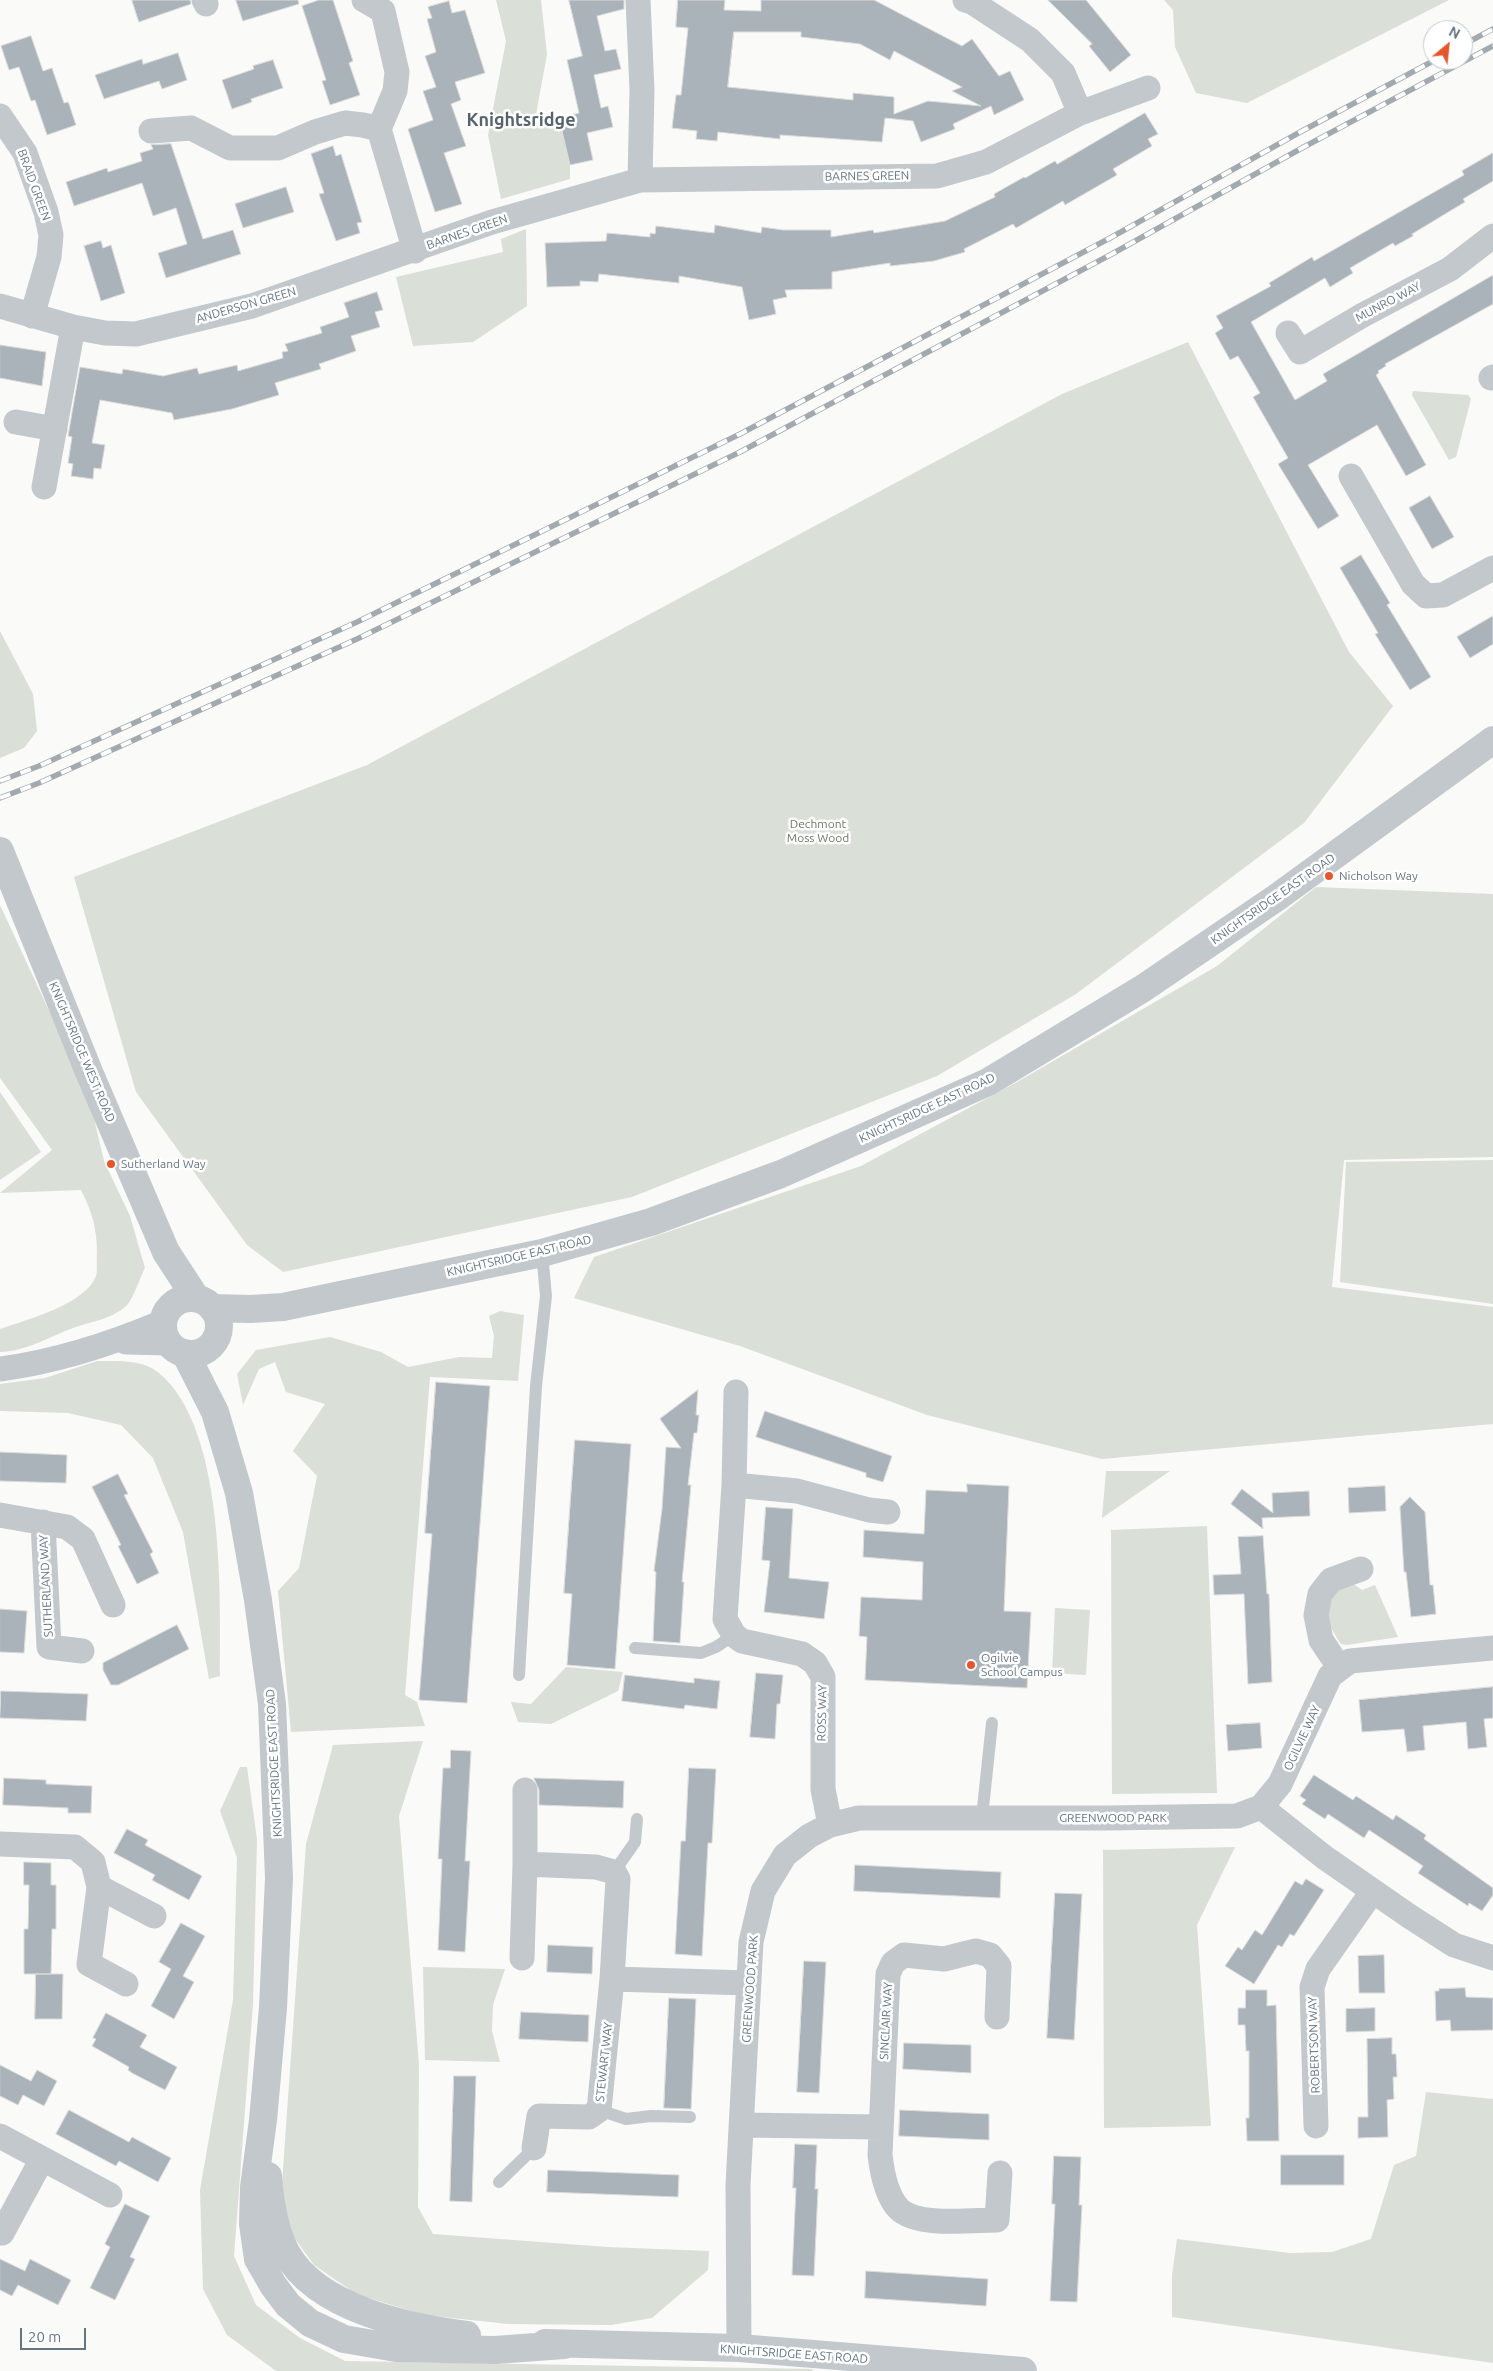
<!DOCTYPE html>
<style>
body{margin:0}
#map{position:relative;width:1493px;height:2371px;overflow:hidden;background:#fafaf8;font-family:Ubuntu,sans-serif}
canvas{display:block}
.north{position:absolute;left:1423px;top:20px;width:50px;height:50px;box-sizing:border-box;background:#fff;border:1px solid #c1c8cd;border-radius:50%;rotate:28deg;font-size:14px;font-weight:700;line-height:20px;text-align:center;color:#657683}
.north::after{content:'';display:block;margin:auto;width:18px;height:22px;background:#e4572e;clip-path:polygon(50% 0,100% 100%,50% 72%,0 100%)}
.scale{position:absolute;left:20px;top:2328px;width:66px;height:22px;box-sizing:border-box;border:2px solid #657683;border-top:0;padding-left:6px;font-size:15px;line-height:18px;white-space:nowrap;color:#657683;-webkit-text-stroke:4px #fff;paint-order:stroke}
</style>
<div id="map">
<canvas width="1493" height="2371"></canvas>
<div class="north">N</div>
<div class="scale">20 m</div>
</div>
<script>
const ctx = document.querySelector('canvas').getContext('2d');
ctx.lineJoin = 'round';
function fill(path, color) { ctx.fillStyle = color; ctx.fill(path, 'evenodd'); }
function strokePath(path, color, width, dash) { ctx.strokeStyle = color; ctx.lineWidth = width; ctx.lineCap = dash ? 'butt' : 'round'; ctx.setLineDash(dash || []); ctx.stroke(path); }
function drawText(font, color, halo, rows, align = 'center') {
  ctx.font = font + ' Ubuntu,sans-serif'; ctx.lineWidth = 5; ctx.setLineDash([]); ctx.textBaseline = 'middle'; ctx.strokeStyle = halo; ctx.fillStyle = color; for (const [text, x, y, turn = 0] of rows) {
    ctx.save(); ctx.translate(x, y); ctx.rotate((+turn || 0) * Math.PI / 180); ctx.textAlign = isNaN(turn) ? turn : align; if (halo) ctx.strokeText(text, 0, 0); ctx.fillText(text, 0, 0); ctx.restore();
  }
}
fill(new Path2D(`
 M496 0H541L547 54 534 126 559 118 570 165V179L501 199 488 135 506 41Z
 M1164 0H1449L1247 103 1196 93 1175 47 1173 10Z
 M526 229 527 306 473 342 413 346 396 277 503 252 501 239Z
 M1188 342 1349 652 1393 706 1304 823 1076 994 937 1076 632 1197 283 1272 247 1245 136 1092 74 877 367 765 1062 394Z
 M1413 391 1468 395 1471 399 1456 457 1449 460 1412 395Z
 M0 631 33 694 37 731 24 748 0 758Z
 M1316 887 1493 894V1157L1344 1160 1332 1287 1493 1307V1424L1102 1459 927 1415 740 1346 574 1298 594 1257 861 1166 1017 1082 1217 966Z
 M0 905 89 1097 104 1161 130 1216 145 1268C140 1277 133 1300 126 1306 112 1319 90 1322 73 1328 48 1337 28 1351 0 1352V1329C26 1320 86 1304 96 1276 98 1270 96 1260 97 1253 97 1228 92 1212 81 1190L0 1193 52 1150 0 1078Z
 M0 1092 41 1152 0 1180Z
 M1493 1160V1304L1340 1282 1346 1162Z
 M500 1311 524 1315 518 1381 430 1377 405 1695 417 1702 425 1726 291 1732 278 1591 299 1568 317 1476 293 1451 325 1404 286 1392 275 1362 259 1369 243 1405 237 1374 256 1350 330 1337 381 1352 408 1367 459 1357 492 1358 494 1336 489 1316Z
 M97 1361C117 1361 143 1359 159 1373 226 1429 220 1596 220 1676L209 1679 183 1532 153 1458 121 1425 68 1413 0 1411V1384L45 1378Z
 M1106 1471H1170L1102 1518Z
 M1207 1526 1217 1793 1112 1794 1111 1530Z
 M1352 1583 1362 1590 1375 1585 1398 1637 1347 1645 1341 1644C1327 1623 1324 1615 1334 1591Z
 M1055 1608 1090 1610 1086 1675 1052 1673Z
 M566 1667 623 1672 618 1691 551 1724 518 1722 511 1702 531 1704Z
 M423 1741 399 1816 419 2065 418 2207 433 2234 607 2247 709 2251 708 2270 652 2318 611 2325 508 2324 424 2315 356 2294 314 2265 288 2229 282 2183 306 1844 333 1745Z
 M240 1767H247L257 1839 253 2004 234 2256 256 2305 300 2338 345 2361 813 2369 812 2371H276L227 2335 203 2289 200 2190 233 2000 237 1858 220 1811Z
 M1235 1847 1197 1925 1211 2126 1104 2128 1103 1850Z
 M423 1967 505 1969 493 2005 492 2031 500 2062 425 2060Z
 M1426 2092 1493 2099V2363L1172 2317V2275L1177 2239 1290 2253 1332 2252 1371 2239 1394 2165 1416 2156Z`), '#dadfd7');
const building = new Path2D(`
 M132 0H190L191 4 139 22Z
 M236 0H298L299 4 243 21Z
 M319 0H333L353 61 349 63 360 95 330 105 322 81 326 80 302 6Z
 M569 0H624V9L597 16 605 51 616 49 621 69 594 75 601 108 608 106 613 127 587 133 593 160 570 165 559 118 579 113 567 60 582 56Z
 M678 0H725L724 10 761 11V0H874L962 46 972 39 999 76 1010 71 1024 100 994 115 991 106 953 124 955 129 921 142 913 121 885 118 882 142 780 135V139L718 132 717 141 696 139 697 131 672 128 676 95H681L688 28 676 27ZM734 32H801V37L860 44 890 60 894 51 962 87 952 91 981 106 928 101 894 114V97L853 93V100L728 87Z
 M1048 0H1086L1131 55 1110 72 1089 46 1092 44Z
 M449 1 452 13 465 10 485 73 455 82 461 100 451 104 466 146 444 153 462 204 435 212 408 129 433 120 423 91 436 87 425 56 436 52 427 19 432 18 428 7Z
 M31 36 43 71 52 68 64 103 68 102 69 104 76 125 47 135 35 100 31 101 19 67 9 70 1 46Z
 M178 53 187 80 162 89 159 81 104 99 95 75 142 59 143 64Z
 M273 60 283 88 251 99 252 102 232 109 222 80 254 69 253 66Z
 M1145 113 1158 134 1148 139 1152 146 1113 169 1117 175 1065 205 1063 201 1016 228 1013 224 964 249 965 252 934 261 890 266V263L832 272V289L785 290 787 297 773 300 776 314 749 320 742 287 679 276V283L599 274 598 282 580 281V286L547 287 545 243 606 241 607 233 650 237V233L655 234 656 226 714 233 715 225 761 233 762 227 783 230H831V237L873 230 874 233 945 221 995 197 994 194 1024 177 1025 178 1055 161 1057 164Z
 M171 144 203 239 233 230 241 254 166 278 158 253 187 244 176 208 153 216 142 183 74 206 66 182 107 168 108 172 142 161 140 153 153 149 151 145Z
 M333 146 336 156 341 154 362 222 357 223 360 233 336 241 319 194 324 193 311 154Z
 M1493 153V181L1463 199 1465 202 1412 234 1413 236 1395 246 1393 243 1350 268 1353 273 1330 287 1325 278 1251 322 1295 400 1327 381 1323 374 1493 275V304L1385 364 1386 366 1378 371 1379 373 1376 375 1426 465 1406 476 1377 425 1308 465 1339 516 1318 529 1278 464 1288 458 1253 397 1260 393 1238 356 1230 360 1215 333 1223 328 1216 316 1271 286 1269 283 1312 257 1314 261 1464 175 1462 171Z
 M286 187 294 212 243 228 235 204Z
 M101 241 103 248 111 245 125 293 101 301 84 246Z
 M377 292 383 310 375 312 380 327 351 336 356 351 319 364 321 369 275 383 279 395 232 409 174 420 172 413 100 400 92 443 105 445 101 469 94 468 93 479 71 476 73 464 68 463 72 437 68 436 80 367 122 374 123 369 163 376 197 368 199 374 237 365 238 371 283 358 282 352 288 351 285 344 322 333 320 327 349 317 344 303Z
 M0 345 46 352 42 386 0 378Z
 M1430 496 1454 537 1432 549 1409 508Z
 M1361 555 1390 603 1387 605 1431 677 1410 690 1375 634 1378 633 1340 568Z
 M1493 616V644L1470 658 1457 637Z
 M436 1382 490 1386 467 1703 419 1700 432 1534 425 1533Z
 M698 1390 696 1415H699L697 1433H694L688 1485H691L682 1582H684L680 1643 653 1641 656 1572 654 1571 662 1509 666 1447 681 1448 660 1419Z
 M765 1411 892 1456 883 1482 866 1477V1473L756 1437Z
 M575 1440 631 1444 615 1669 567 1665 572 1594 564 1593Z
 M0 1452 67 1455 66 1483 0 1481Z
 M118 1474 128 1494 124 1495 153 1552 150 1554 159 1573 137 1584 118 1546 121 1545 92 1487Z
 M967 1484 1009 1486 1004 1611 1031 1612 1027 1688 865 1680 867 1637 859 1636 861 1597 922 1600 923 1562 863 1557 864 1530 924 1534 926 1490 967 1492Z
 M1385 1486 1386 1511 1349 1513 1348 1488Z
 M1242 1489 1273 1513 1272 1493 1309 1491 1310 1516 1262 1518 1263 1529 1231 1504Z
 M1410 1497 1425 1512 1430 1585H1433L1436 1614 1411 1617 1406 1572H1404L1400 1507Z
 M766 1507 793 1509 789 1578 829 1582 824 1619 764 1612 770 1561 762 1560Z
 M1263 1536 1267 1594H1269L1272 1682 1248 1684 1244 1594 1214 1595 1213 1575 1241 1574 1238 1537Z
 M0 1609 27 1611 24 1653 0 1652Z
 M177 1625 189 1649 118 1685H111L103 1670V1663Z
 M756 1673 783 1675 780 1704H777L775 1739 750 1737Z
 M625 1675 694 1683V1678L720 1681 717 1709 685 1705 684 1709 622 1701Z
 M1493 1687V1718L1484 1719 1487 1747 1468 1749 1466 1722 1423 1726 1425 1750 1407 1752 1404 1729 1362 1732 1359 1700Z
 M1 1691 88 1694 86 1721 0 1718Z
 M1260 1723 1262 1748 1228 1751 1226 1725Z
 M451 1750 471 1751 465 1861H470L465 1952 438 1950 442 1859H438L443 1768H450Z
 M689 1768 716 1769 712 1843H708L702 1956 675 1954 681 1841H685Z
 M1314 1775 1353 1800 1356 1796 1393 1820 1396 1815 1426 1835 1424 1839 1493 1888V1895L1482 1911 1469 1903 1468 1906 1418 1873 1423 1866 1369 1830 1364 1838 1328 1814 1325 1819 1302 1804 1306 1800 1300 1796Z
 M4 1778 46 1780V1784L92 1786 91 1813H68V1808L3 1805Z
 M534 1778 624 1781 623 1808 539 1805V1790Z
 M127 1829 148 1840 145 1845 202 1876 189 1900 152 1880 155 1875 114 1853Z
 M24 1862 51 1863V1885H56V1929H52L51 1974H24V1929H28L29 1885H24Z
 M855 1865 1001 1872 1000 1898 854 1891Z
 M1306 1879 1324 1890 1294 1936 1290 1934 1282 1947 1278 1945 1254 1984 1225 1966 1238 1947 1242 1950 1255 1930 1262 1935 1295 1881 1302 1885Z
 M1055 1893 1082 1894 1074 2040 1047 2038Z
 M181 1923 205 1936 183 1976 194 1982 174 2019 151 2006 171 1969 159 1962Z
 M548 1945 593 1947 592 1974 547 1972Z
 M1384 1955 1385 1993H1359L1358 1956Z
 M804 1961 826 1962 819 2093 797 2092Z
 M36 1974H63L62 2019H35Z
 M1465 1988 1466 1997 1493 1998V2030L1451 2031 1450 2020 1436 2021 1435 1991H1439V1989Z
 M1246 1990H1267V2006L1276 2005 1279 2141H1247L1246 2118H1249V2051H1246L1245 2025H1238V2008H1245Z
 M669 1998 696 1999 691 2109 664 2108Z
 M1375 2008V2031L1346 2032V2009Z
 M521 2012 589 2015 588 2042 519 2039Z
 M106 2013 147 2035 140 2047 177 2067 165 2090 132 2073 128 2070 129 2067 92 2046 96 2039 93 2038Z
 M1392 2038V2054H1396L1397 2077H1393L1394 2099 1387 2100 1388 2137 1358 2138V2117H1368L1367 2039Z
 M904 2043 971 2045V2073L903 2069Z
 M0 2065 31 2081 37 2070 57 2081 44 2106 23 2095 18 2105 0 2096Z
 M454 2076H476L472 2202 450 2201Z
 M69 2110 129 2142 132 2137 171 2158 158 2182 119 2161 116 2166 56 2134Z
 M900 2110 989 2114V2140L899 2136Z
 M795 2144 817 2145 815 2189H818L814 2276 792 2275 796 2188H793Z
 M1281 2155H1344V2185H1281Z
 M1054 2156 1081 2157 1079 2205H1082L1077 2302 1050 2301 1055 2204H1052Z
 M548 2170 679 2175 678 2197 547 2192Z
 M125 2204 150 2216 130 2257 135 2259 115 2300 90 2288 110 2247 105 2244Z
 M0 2259 25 2271 30 2259 71 2280 58 2305 18 2285 12 2296 0 2290Z
 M866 2271 988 2279 986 2306 865 2298Z`);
fill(building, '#aab3b9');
strokePath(building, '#dcdcda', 1);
strokePath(new Path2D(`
 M635 1648 701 1653 716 1647 734 1635
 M519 1675 536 1386 546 1296 542 1253
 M982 1817 992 1723
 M614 1872 635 1842 637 1819
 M599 2110 626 2119 651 2116 690 2117
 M499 2182 534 2148`), '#c3c8cc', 12);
strokePath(new Path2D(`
 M204 0 206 4
 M364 0 383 11 397 72 395 91 379 129 415 251
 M638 0 642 90 640 180
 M965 0 972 2 1030 40 1063 73 1080 113
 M0 116 25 153 46 212 51 235 49 257 32 316
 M151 131 191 128 230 148H278L315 132 345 123 363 125 379 129
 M0 306 73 327 105 333 136 334 252 306 492 222 640 180 937 176 986 162 1080 113 1148 88
 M1288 333 1300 352 1363 315 1450 269 1493 236
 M1491 378 1493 377
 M16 422 55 429
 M1351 476 1413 584 1426 596 1443 595 1493 568
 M44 487 73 327
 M126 1342 168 1343
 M0 1369C54 1362 113 1343 163 1322
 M736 1392 734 1485 725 1619 734 1635 742 1641 802 1654 815 1663 823 1677V1789L830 1825
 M734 1485 797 1491 869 1510 888 1512
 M0 1515 67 1527 83 1539 113 1605
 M43 1522 49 1647 82 1651
 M1339 1667 1321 1640 1316 1615 1320 1594 1331 1580 1361 1569
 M1261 1807 1324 1857 1409 1916 1454 1945 1493 1958
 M0 1844 75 1847 93 1862 99 1887 154 1916
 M525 1864 596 1867 614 1872 618 1879 612 1979 599 2110 589 2117 539 2116 534 2148
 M99 1887 89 1964 126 1984
 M522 1958 525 1864V1790
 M612 1979 749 1983
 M997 2017 999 1966 990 1955 976 1951 944 1959 904 1955 893 1963 888 1974 880 2155C882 2172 887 2197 899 2209 917 2227 972 2220 997 2220L1000 2173
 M742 2125 880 2127
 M1316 2126 1312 1987 1318 1969 1372 1892
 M0 2136 110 2195
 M2 2233 42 2159
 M739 2348 738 2185 751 1942 763 1891 785 1855 809 1836 830 1825 859 1818H1108L1237 1816 1261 1807 1280 1784 1330 1676 1350 1661 1493 1648`), '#c3c8cc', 25);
strokePath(new Path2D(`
 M0 851 89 1072 166 1252 196 1298
 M163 1326a28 28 0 1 1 56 0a28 28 0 1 1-56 0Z
 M212 1308 251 1309 283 1307 542 1253 651 1222 781 1174 988 1082 1142 989 1276 898 1493 740
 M185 1353 215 1412 239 1493 258 1600 272 1704 279 1878 273 2008 263 2120 254 2187 253 2224 258 2259 273 2285 288 2305 310 2323 344 2339 396 2348 495 2350 564 2345
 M268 2176C270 2202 274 2231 287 2254 318 2309 410 2328 467 2335
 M545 2343 739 2348 1023 2371`), '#c3c8cc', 28);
const rail = new Path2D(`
 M1463 45 1493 29
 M0 781 39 766 357 622 740 434 1110 238 1302 131 1435 60
 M0 798 39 783 357 639 740 452 1110 255 1302 148 1493 46`);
strokePath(rail, '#a2aab0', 5.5);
strokePath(rail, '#fff', 4, [11]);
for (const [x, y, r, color] of [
 [1329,876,5,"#e4572e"],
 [111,1164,5,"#e4572e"],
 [971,1665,5,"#e4572e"]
]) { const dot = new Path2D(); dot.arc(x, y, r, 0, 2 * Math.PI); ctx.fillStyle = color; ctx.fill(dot); strokePath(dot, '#fff', 2); }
drawText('12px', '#657683', '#fff', [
 ["BARNES GREEN",867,176,-1],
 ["BRAID GREEN",34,185,70],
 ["BARNES GREEN",467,232,-19],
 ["MUNRO WAY",1388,302,-28],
 ["ANDERSON GREEN",246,305,-16],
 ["KNIGHTSRIDGE EAST ROAD",1273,899,-35],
 ["KNIGHTSRIDGE WEST ROAD",82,1052,67],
 ["KNIGHTSRIDGE EAST ROAD",927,1108,-25],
 ["KNIGHTSRIDGE EAST ROAD",519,1256,-13],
 ["SUTHERLAND WAY",46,1586,-93],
 ["ROSS WAY",822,1713,-89],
 ["OGILVIE WAY",1302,1738,-65],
 ["KNIGHTSRIDGE EAST ROAD",274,1763,-93],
 ["GREENWOOD PARK",1113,1818],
 ["GREENWOOD PARK",750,1989,-86],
 ["SINCLAIR WAY",886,2021,-87],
 ["ROBERTSON WAY",1314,2045,-92],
 ["STEWART WAY",604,2062,-84],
 ["KNIGHTSRIDGE EAST ROAD",794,2354,4]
]);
drawText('12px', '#687a64', '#fff', [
 ["Dechmont",818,824],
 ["Moss Wood",818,838]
]);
drawText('12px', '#657683', '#fff', [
 ["Nicholson Way",1339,876],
 ["Sutherland Way",121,1164],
 ["Ogilvie",981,1658],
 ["School Campus",981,1672]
], 'left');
drawText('bold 18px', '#57646e', '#fff', [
 ["Knightsridge",521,120]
]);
</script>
